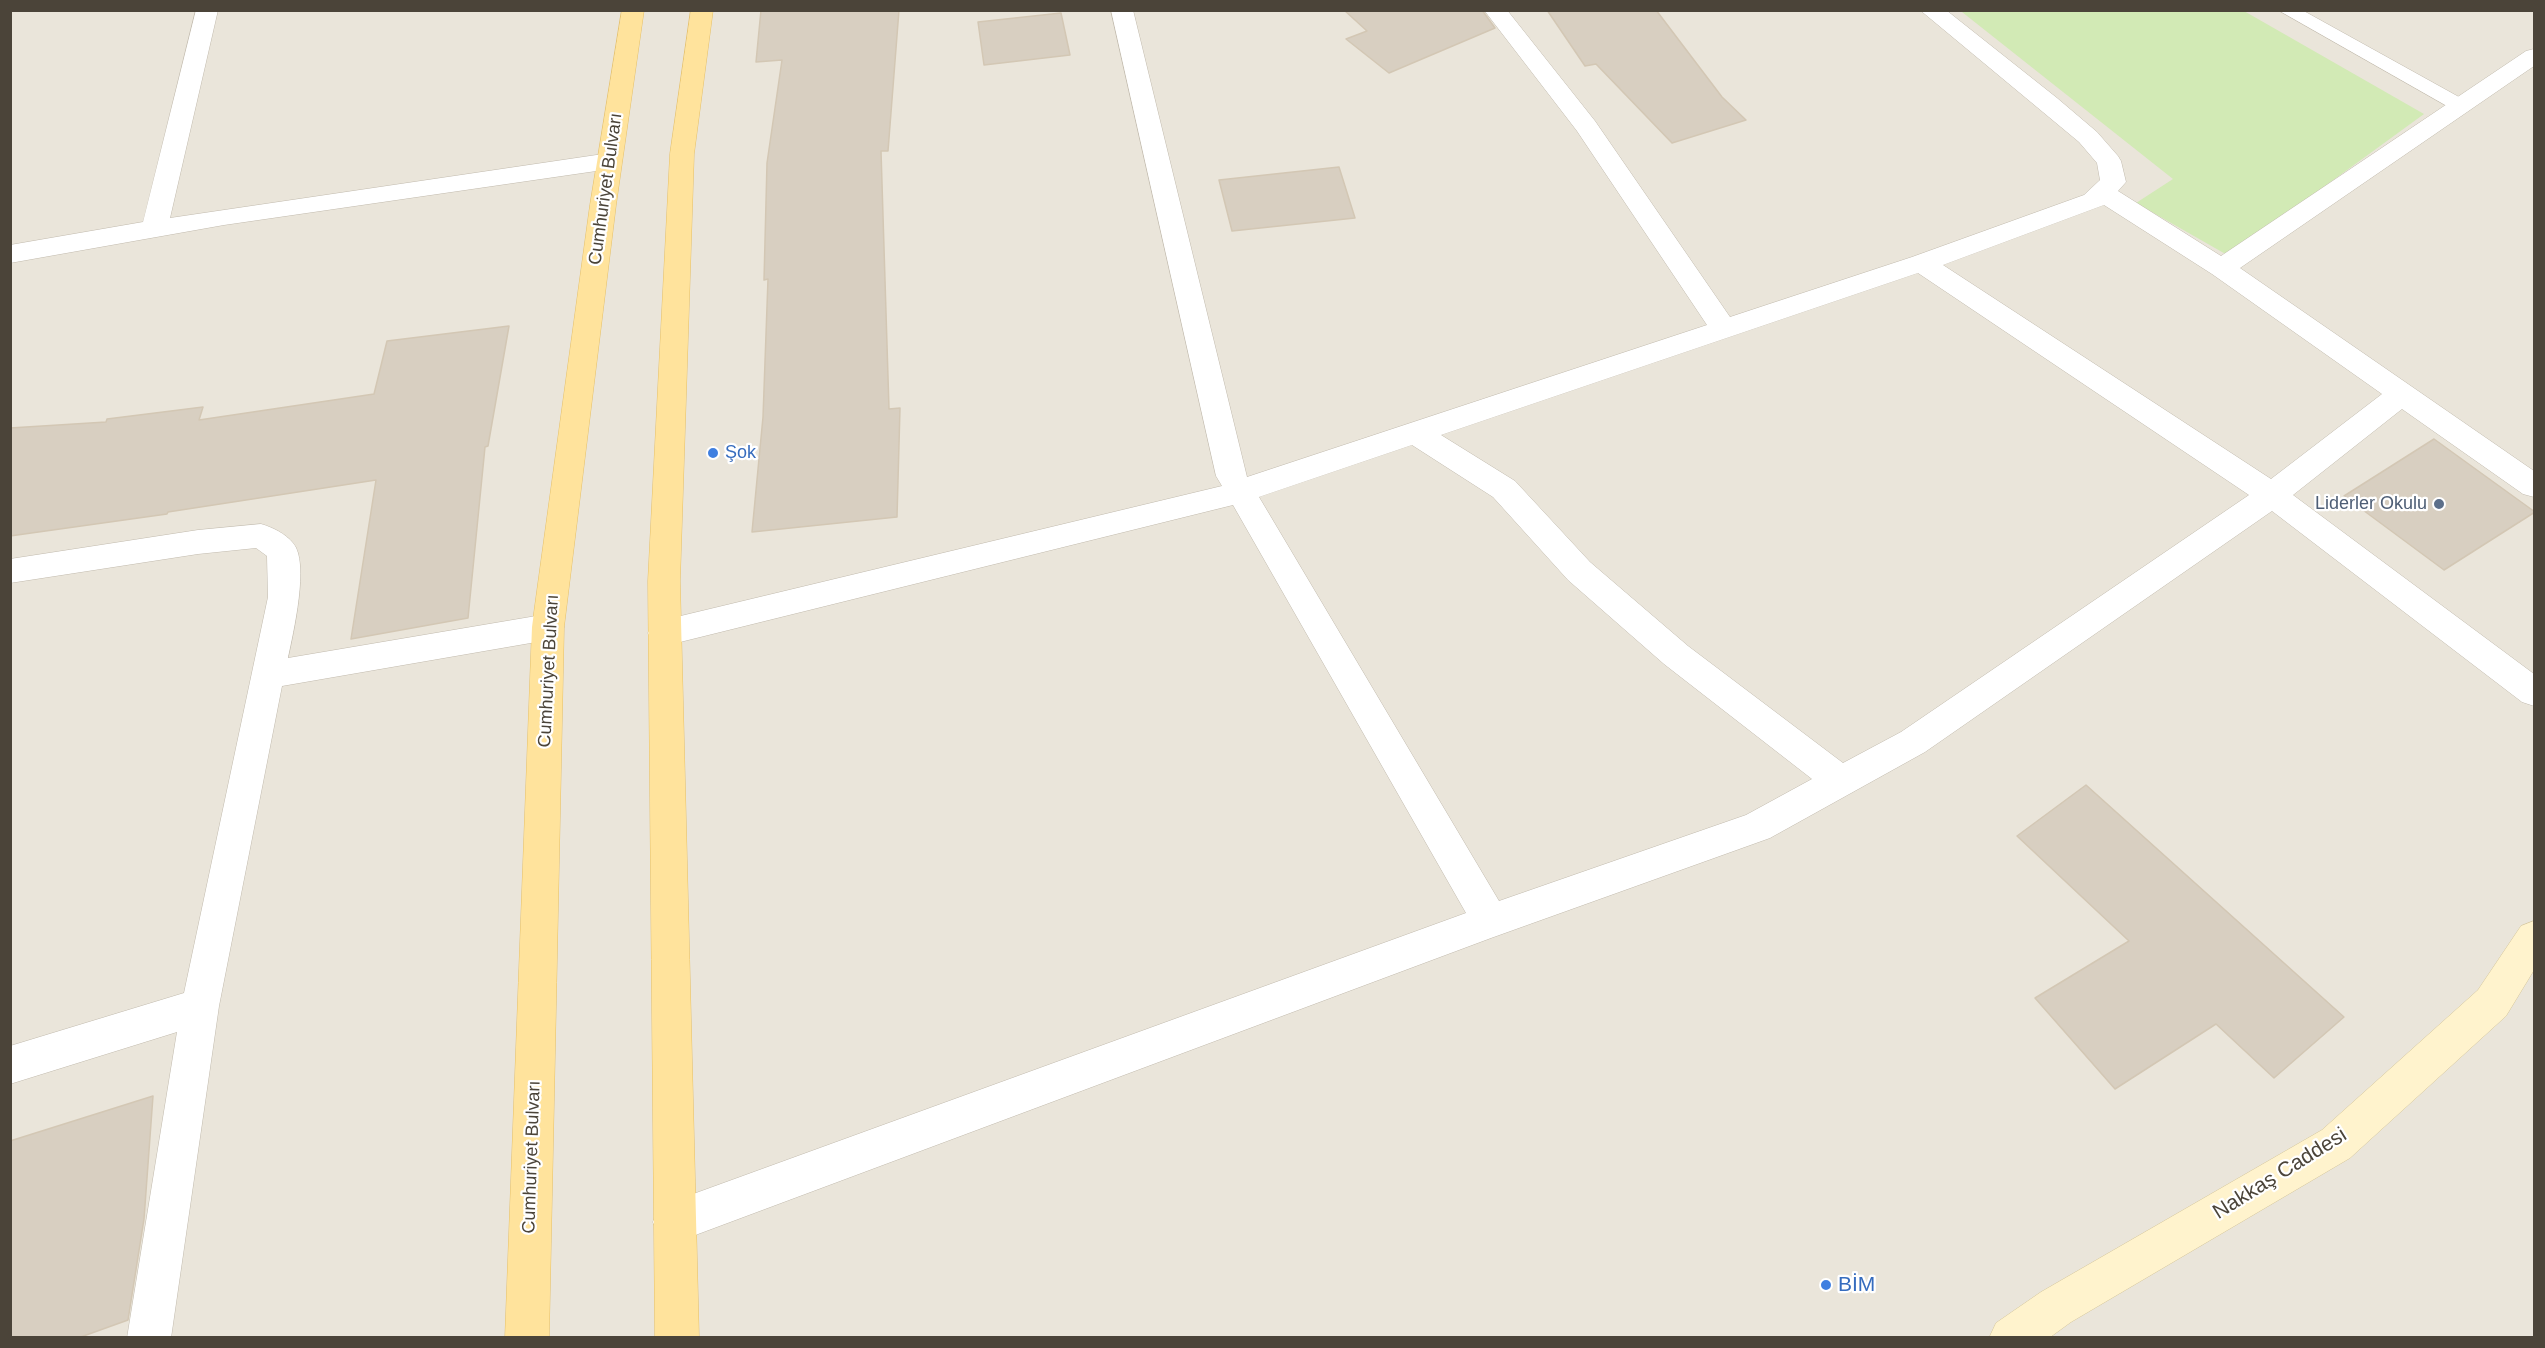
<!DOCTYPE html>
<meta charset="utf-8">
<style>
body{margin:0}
#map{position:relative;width:2545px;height:1348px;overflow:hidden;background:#f6f3ec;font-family:Helvetica,sans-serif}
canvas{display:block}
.frame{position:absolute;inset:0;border:12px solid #4b4439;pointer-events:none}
</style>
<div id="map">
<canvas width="2545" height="1348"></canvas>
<div class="frame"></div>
</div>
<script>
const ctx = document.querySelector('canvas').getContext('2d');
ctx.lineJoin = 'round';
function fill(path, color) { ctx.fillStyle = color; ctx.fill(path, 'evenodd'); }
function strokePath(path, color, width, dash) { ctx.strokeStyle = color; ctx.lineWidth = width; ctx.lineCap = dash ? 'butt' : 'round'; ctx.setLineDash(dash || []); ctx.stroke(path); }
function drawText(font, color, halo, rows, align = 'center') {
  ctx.font = font + ' Helvetica,sans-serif'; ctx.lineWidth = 4.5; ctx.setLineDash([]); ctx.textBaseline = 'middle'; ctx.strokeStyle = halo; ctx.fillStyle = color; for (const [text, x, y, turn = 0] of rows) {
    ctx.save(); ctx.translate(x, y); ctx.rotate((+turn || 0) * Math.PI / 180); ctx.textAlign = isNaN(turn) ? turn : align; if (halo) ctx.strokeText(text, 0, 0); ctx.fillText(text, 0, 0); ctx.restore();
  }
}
fill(new Path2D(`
 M11 11H2534V1337H11Z`), '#eae5da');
fill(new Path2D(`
 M1966 10 2244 11 2424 114 2229 256 2136 203 2173 179 1962 12Z`), '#d2eab5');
const building = new Path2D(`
 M761 10H899L888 151H881L889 409 900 408 897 517 752 532 763 417 768 279 764 280 767 163 782 60 756 62Z
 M1344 10H1482L1495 28 1389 73 1346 39 1367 31Z
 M1547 10H1656L1722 97 1746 120 1672 143 1596 64 1585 66Z
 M1061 13 1070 55 984 65 978 22Z
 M1339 167 1355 218 1232 231 1219 180Z
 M509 326 488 446 485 447 468 618 351 639 376 480 168 512 167 514 10 536V428L106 422 107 419 203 407 199 420 374 394 387 341Z
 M2434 439 2535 512 2444 570 2344 496Z
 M2086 785 2344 1017 2274 1078 2216 1024 2115 1089 2035 998 2129 941 2017 836Z
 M153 1096 144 1219 128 1320 78 1338H10V1141Z`);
fill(building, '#d8cfc1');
strokePath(building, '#d3c7b4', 1.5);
const lane = new Path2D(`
 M2278 10H2302L2468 102 2471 106 2468 110H2454Z`);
const street = new Path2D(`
 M196 10H218L170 218 610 153 619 156 622 161 619 166 610 169 224 225 10 263V245L143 222Z
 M1111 10H1133L1247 477 1707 325 1577 131 1484 10H1507L1595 121 1730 317 1912 257 2084 195 2100 180 2097 163 2079 142 1920 10H1946L2057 98 2097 132 2118 156 2121 161 2126 182 2118 191 2221 256 2526 51 2534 49V66L2240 268 2534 471V497L2523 494 2402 409 2293 495 2534 674V706L2522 702 2272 511 1925 752 1770 838 1491 938 674 1243 659 1237 653 1222 659 1207 674 1201 1466 913 1233 505 664 646 653 642 648 633 653 624 664 620 1222 486 1216 476ZM2104 205 2212 274 2382 394 2271 479 1943 265ZM1918 273 2249 495 1901 732 1843 763 1688 646 1590 562 1515 481 1441 435ZM1412 445 1493 497 1568 580 1664 664 1812 779 1746 815 1499 901 1259 497Z
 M261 524C272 527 286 534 293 543 310 562 293 634 288 658L548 614 559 618 564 627 559 636 548 640 282 686 219 1006 171 1338H127L177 1032 10 1084V1046L184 993 268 597 267 556 256 548 198 554 10 583V559L198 530Z`);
const secondary = new Path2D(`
 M2534 921V970L2506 1016 2350 1158 2071 1322 2049 1338H1989L1996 1323 2041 1292 2322 1130 2478 990 2521 926Z`);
const primary = new Path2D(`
 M622 10H644L616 205 564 627 549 1338H505L532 627 590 205Z
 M691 10H713L694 154 680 581 699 1338H655L648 581 670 154Z`);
strokePath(lane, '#c2bbae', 1);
strokePath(street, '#c2bbae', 1);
strokePath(secondary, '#d6c79b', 1);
strokePath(primary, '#e6c16a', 1);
fill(lane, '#fff');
fill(street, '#fff');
fill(secondary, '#fff3cd');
fill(primary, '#ffe39c');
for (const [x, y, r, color] of [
 [713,453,6,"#3f7fe0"],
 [2439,504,6,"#5c6f8a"],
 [1826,1285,6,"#3f7fe0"]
]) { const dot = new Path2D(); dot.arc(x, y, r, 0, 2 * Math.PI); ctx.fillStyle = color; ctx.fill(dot); strokePath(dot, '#fff', 2); }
drawText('18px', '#4b4439', '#fff', [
 ["Cumhuriyet Bulvarı",606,189,-82],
 ["Cumhuriyet Bulvarı",549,671,-87],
 ["Cumhuriyet Bulvarı",532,1157,-88]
]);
drawText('18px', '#366cbe', '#fff', [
 ["Şok",725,453]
], 'left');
drawText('18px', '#4e5e75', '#fff', [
 ["Liderler Okulu",2427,504]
], 'right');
drawText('21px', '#4b4439', '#fff', [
 ["Nakkaş Caddesi",2280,1174,-32]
]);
drawText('21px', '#366cbe', '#fff', [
 ["BİM",1838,1285]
], 'left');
</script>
